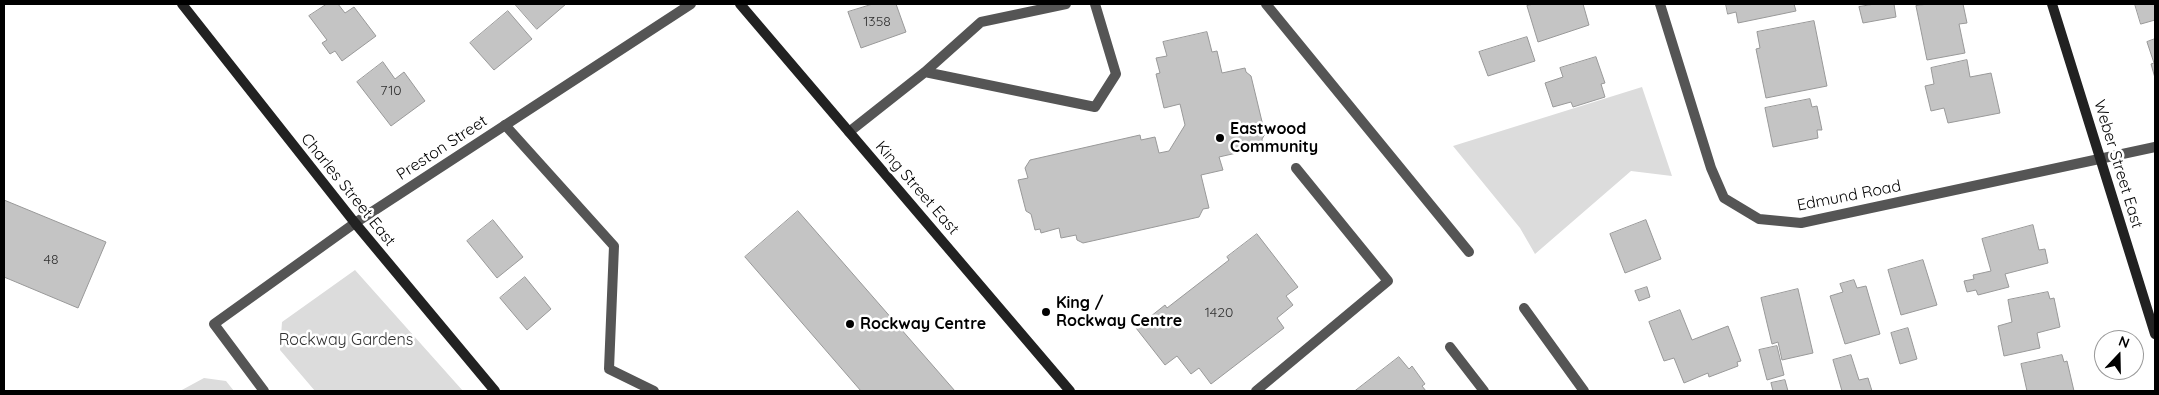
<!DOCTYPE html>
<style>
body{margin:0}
#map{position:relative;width:2159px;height:395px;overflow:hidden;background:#fff;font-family:Quicksand,sans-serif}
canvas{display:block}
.frame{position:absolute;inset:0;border:5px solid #000;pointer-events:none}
.north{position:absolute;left:2094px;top:330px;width:50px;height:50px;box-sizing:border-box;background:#fff;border:1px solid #999;border-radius:50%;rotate:21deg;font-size:14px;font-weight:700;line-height:20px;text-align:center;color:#000}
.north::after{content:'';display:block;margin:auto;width:18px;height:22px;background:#000;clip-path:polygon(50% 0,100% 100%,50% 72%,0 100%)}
</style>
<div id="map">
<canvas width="2159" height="395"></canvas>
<div class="frame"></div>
<div class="north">N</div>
</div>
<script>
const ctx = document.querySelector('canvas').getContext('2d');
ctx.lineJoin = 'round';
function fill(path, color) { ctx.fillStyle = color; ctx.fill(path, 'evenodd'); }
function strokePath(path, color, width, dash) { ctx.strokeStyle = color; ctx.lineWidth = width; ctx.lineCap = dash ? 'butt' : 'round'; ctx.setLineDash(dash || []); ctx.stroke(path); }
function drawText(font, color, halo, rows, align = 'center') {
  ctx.font = font + ' Quicksand,sans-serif'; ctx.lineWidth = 5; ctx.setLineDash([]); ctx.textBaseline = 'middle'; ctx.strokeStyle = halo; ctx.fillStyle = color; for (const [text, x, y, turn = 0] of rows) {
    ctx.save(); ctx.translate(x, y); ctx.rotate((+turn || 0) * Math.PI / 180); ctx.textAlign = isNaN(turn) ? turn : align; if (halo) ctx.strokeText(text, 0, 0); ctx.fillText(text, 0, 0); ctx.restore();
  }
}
fill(new Path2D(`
 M1642 87 1672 176 1631 171 1535 254 1520 228 1453 146Z
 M355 270 463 391H315L280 350 282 322Z
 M204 378 226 381 234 391H180Z`), '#dcdcdc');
const building = new Path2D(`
 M327 4H338L345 13 354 7 376 36 342 61 335 51 330 54 322 43 327 40 309 16Z
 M515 4H566L537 29Z
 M873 4H896L906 32 861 48 848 12Z
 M1534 4H1583L1589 25 1538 42 1527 6Z
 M1726 4H1794L1796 11 1738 23 1736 12 1728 14Z
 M1875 4H1894L1896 17 1863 23 1859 7Z
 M1928 4H1963L1967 23 1959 24 1965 53 1927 60 1916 6Z
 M2135 4H2155V20L2141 24Z
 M508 11 532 39 494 70 470 43Z
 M1814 21 1827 86 1766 98 1756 49 1760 48 1757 32Z
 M1207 32 1212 52 1217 51 1222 73 1245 68 1246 72 1251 76 1265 134 1262 139 1263 147 1219 157 1223 170 1201 175 1209 208 1203 209 1199 217 1083 243 1077 240 1076 235 1061 238 1059 228 1041 233 1040 229 1035 230 1031 214 1026 211 1018 180 1028 178 1025 168 1030 160 1140 135 1141 140 1155 137 1159 153 1169 151 1185 125 1180 104 1164 108 1156 74 1160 73 1156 58 1167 56 1163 42Z
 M1527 37 1535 61 1488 76 1479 52Z
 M2155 39V78L2151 64 2154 63 2147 42Z
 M1596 57 1605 83 1601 84 1605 97 1573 107 1571 102 1553 107 1545 83 1563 77 1560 68Z
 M1967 60 1970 77 1991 73 2000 113 1948 123 1944 108 1931 111 1925 86 1934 84 1931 68Z
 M383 62 395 79 404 72 425 101 391 126 357 82Z
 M1810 99 1812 107 1817 106 1822 130H1817L1818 138 1773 147 1765 108Z
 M4 200 106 242 78 308 4 277Z
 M798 211 955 391H861L745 257Z
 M493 220 523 257 497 278 467 241Z
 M1646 220 1661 259 1625 273 1610 234Z
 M2033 225 2039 250 2045 249 2048 263 2005 274 2009 287 1978 295 1976 290 1967 292 1964 281 1974 279 1973 275 1991 271 1982 239Z
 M1257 234 1298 287 1286 296 1293 305 1277 318 1284 328 1211 384 1199 368 1191 374 1177 356 1165 365 1136 328 1165 305 1167 308 1229 260 1227 257Z
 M1923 260 1937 305 1901 315 1888 270Z
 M525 277 551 309 527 330 500 298Z
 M1854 280 1857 288 1866 286 1880 334 1845 344 1830 296 1843 292 1840 284Z
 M1647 287 1650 297 1639 301 1635 291Z
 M1798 289 1813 353 1782 360 1778 342 1772 344 1761 298Z
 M2048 292 2050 299 2054 298 2060 327 2037 333 2040 348 2004 356 1998 326 2012 322 2008 300Z
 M1680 310 1692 340 1728 326 1741 361 1737 362 1738 366 1709 377 1708 373 1684 383 1674 358 1664 361 1649 322Z
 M1908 328 1917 359 1900 364 1891 333Z
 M1777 346 1784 375 1767 380 1759 350Z
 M1851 355 1859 380 1868 378 1872 391H1842L1833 360Z
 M2062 355 2064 362 2067 361 2074 391H2027L2021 364Z
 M1399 357 1409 369 1412 366 1425 384 1422 386 1426 391H1355Z
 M1785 380 1788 391H1773L1771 383Z`);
fill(building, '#c4c4c4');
strokePath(building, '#999', 1);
strokePath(new Path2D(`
 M1266 4 1469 252
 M925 72 1095 107 1116 74 1095 4
 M505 125 614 246 609 369 654 391
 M849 132 925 72 981 22 1066 4
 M1524 308 1584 391
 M1450 347 1484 391
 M1256 391 1388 281 1296 168`), '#555', 10);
strokePath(new Path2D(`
 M1660 4 1711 168 1724 198 1759 219 1801 223 2155 147
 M264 391 214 324 355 223 691 4`), '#555', 10);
strokePath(new Path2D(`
 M182 4 355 223 495 391
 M740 4 1070 391
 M2052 4 2155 334`), '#222', 10);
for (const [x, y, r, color] of [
 [1220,138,5,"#000"],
 [1046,312,5,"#000"],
 [850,324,5,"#000"]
]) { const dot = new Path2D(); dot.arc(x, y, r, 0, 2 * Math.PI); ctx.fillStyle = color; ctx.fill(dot); strokePath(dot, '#fff', 2); }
drawText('14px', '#313131', null, [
 ["1358",877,22],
 ["710",391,91],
 ["48",51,260],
 ["1420",1219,313]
]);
drawText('bold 16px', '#000', '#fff', [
 ["Eastwood",1230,129],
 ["Community",1230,147],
 ["King /",1056,303],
 ["Rockway Centre",1056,321],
 ["Rockway Centre",860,324]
], 'left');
drawText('16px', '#000', '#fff', [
 ["Preston Street",442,148,-33],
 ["Weber Street East",2118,164,73],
 ["King Street East",917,188,49],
 ["Charles Street East",348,190,51],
 ["Edmund Road",1849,196,-11]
]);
drawText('16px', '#333', '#fff', [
 ["Rockway Gardens",346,340]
]);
</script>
